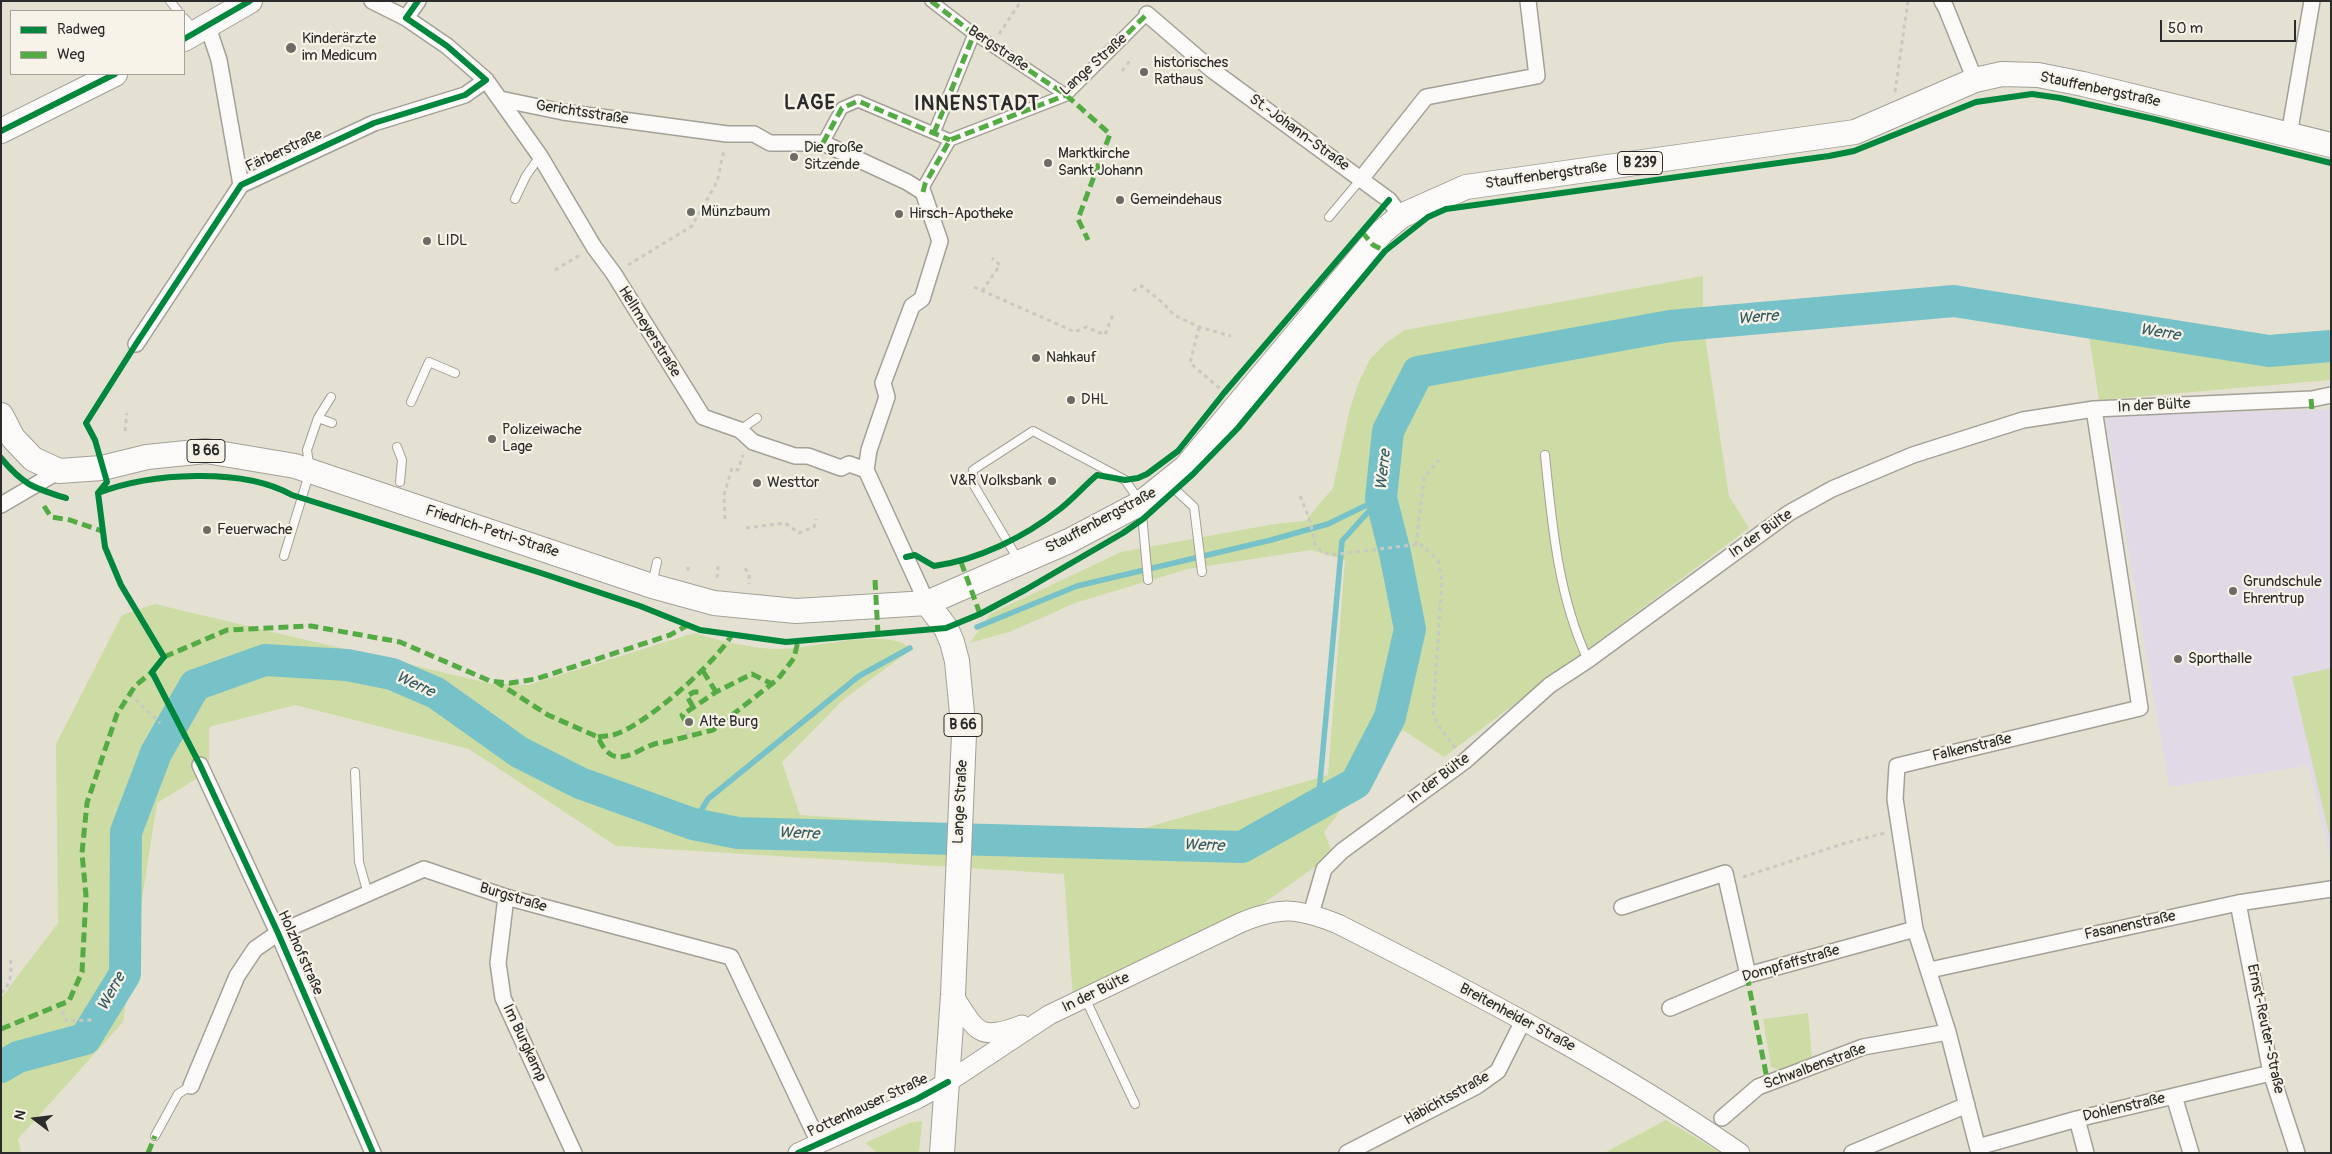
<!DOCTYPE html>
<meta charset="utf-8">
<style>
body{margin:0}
#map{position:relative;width:2332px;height:1154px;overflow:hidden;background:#e5e1d2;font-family:Pangolin,sans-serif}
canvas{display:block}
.frame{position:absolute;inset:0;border:2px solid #2b2b2b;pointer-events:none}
.legend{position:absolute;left:10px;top:10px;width:175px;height:65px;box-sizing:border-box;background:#f7f3e8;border:1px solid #a5a39c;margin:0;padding:6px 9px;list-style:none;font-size:15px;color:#2b2b2b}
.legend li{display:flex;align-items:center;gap:10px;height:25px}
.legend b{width:25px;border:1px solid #a5a39c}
.north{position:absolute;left:10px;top:1094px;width:50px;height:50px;-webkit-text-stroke:4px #f7f3e8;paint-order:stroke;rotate:285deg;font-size:14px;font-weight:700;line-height:20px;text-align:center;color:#2b2b2b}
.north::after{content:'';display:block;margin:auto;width:18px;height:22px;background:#2b2b2b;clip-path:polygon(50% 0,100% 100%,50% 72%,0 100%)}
.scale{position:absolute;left:2160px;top:20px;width:136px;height:22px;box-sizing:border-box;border:2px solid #2b2b2b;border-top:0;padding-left:6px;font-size:15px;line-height:18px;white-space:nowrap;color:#2b2b2b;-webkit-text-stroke:4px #f7f3e8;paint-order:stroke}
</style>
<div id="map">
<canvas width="2332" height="1154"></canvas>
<div class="frame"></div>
<ul class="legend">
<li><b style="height:6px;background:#00873e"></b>Radweg</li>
<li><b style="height:6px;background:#54ab44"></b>Weg</li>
</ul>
<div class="north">N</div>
<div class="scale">50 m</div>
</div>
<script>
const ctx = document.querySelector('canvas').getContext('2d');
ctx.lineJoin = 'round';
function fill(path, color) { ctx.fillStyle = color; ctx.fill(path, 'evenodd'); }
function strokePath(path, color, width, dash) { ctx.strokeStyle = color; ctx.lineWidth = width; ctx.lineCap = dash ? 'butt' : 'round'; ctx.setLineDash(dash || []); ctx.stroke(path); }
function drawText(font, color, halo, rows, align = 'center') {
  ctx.font = font + ' Pangolin,sans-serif'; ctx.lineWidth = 4.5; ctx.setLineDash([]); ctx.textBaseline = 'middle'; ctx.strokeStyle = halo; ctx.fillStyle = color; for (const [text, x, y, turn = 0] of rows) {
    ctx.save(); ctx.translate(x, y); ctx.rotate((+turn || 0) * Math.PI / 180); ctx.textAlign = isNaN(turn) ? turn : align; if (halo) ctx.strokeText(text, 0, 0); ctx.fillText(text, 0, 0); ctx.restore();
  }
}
fill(new Path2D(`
 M2331 409V858H2330L2308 766 2169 787 2105 416Z`), '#e1dae6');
fill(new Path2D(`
 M1703 276V323L1729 496 1749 528 1444 757 1403 730 1324 832 1333 854 1253 911 1073 999 1064 874 616 846 469 749 295 705 209 727V771L157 803 123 1022 18 1139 21 1153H1V998L58 923 56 744 122 615 155 604 492 684 528 685 694 633C720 641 754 649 781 649 814 649 887 626 912 649L844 699 782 762 800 815 1117 836 1328 775 1345 560 1311 550 1188 569 1075 603 1012 631 970 643 990 614 1121 552 1274 524 1305 521 1333 488 1349 412 1358 384 1370 359 1386 343 1405 330Z
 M2087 323 2268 349 2331 336V380L2099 400Z
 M2331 668V842L2292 677Z
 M1808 1013 1812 1057 1781 1070 1771 1067 1763 1019Z
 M1666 1120 1721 1153H1604Z
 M922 1121 919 1153H878L865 1143 909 1123Z`), '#cddca4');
strokePath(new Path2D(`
 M977 627 1077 586 1271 540 1328 524 1381 498
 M1318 804 1342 541 1378 501
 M693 824 708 799 859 676 910 648`), '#77c2c9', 5.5);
strokePath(new Path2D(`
 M1 1067 18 1057 85 1039 125 974 126 832 156 753 195 685 265 660 347 665 392 674 436 693 519 752 580 783 693 824 738 833 1242 847 1356 783 1390 717 1410 629 1395 553 1381 498 1388 431 1418 372 1670 326 1954 301 2269 351 2331 346`), '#77c2c9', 32);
const service = new Path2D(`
 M170 1 178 11
 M184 18 194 29
 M515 199 526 176 540 156
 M1329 217 1361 179
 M411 402 429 362 455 373
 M318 418 332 423
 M740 430 757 418
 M397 447 402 460 400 482
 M1545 455C1552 525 1558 596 1588 660
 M1168 483 1194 507 1202 572
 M284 556 310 471 307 450 318 418 331 397
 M1019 561 972 482 973 470 1033 431 1125 480 1141 503 1148 580
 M652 584 657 562
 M355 772 359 862 368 894
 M1085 998 1135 1104
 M155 1136 178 1094 191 1086`);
const pedestrian = new Path2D(`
 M931 1 970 31 1066 95
 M934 133 974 34
 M823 143 842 108 858 101 950 140
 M923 192 925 184 950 140 1066 95 1147 14`);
const minor = new Path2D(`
 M372 1 406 18 447 46 486 80 540 156 594 247 614 274 703 417 740 430 753 442 795 456H808L841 468 849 464 866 470
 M1942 1 1946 8 1975 80
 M1147 14 1212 70 1389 200 1401 216
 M406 18 418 1
 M208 27 219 60 241 185
 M500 99 563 112 727 134H754L770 143H823L907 182 923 192 940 241 922 299 912 306 883 383 887 397 869 450 866 470 927 603
 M2289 135 2312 1
 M1361 179 1426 97 1537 76 1528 1
 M136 344 241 185 374 123 465 95 486 80
 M1 505 59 471
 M200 765 278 933 373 1153
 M506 897 498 963 503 998 574 1153
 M2238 903 2271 1073 2297 1153
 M1622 907 1725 873 1748 975
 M1311 914 1324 869 1342 851 1465 761 1550 685 1588 660 1789 513 1832 489 1913 455 2023 420 2094 409 2312 399 2331 395
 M1930 970 2238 903 2331 889
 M1670 1008 1748 975 1915 929
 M191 1086 237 976 255 949 278 933 424 869 506 897 731 957 819 1143
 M2174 1096 2191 1153
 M1722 1118 1758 1087 1863 1047 1948 1032
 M2077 1119 2086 1153
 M1978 1147 2077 1119 2271 1073
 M1347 1153 1477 1086 1498 1071 1523 1021
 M1852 1153 1967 1105
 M1979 1153 1948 1032 1915 929 1895 799 1897 766 2140 708 2094 409`);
const tertiary = new Path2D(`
 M953 995C977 1031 977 1042 1022 1025
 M798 1153 917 1099 948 1082 1049 1015 1240 923C1281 906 1298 908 1338 924 1476 994 1613 1065 1740 1153`);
const primary = new Path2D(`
 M184 39 250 1
 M1 131 115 74
 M1 415 13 438 33 459 59 471 102 468 147 457 206 451 295 466 652 586 714 603 796 611 927 603 1069 541 1141 503 1186 467 1383 231 1401 216 1466 187 1855 132 1975 80 2002 74 2038 75 2083 84 2331 145
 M927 603 946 628 952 642 957 661 964 734 953 995 942 1153`);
strokePath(service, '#a2a097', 10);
strokePath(pedestrian, '#a2a097', 14);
strokePath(minor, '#a2a097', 18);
strokePath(tertiary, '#a2a097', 21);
strokePath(primary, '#a2a097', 26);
strokePath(new Path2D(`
 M999 34 1021 1
 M1122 71 1132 58
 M1895 92 1908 1
 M628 265 692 226 717 182 724 150
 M555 270 580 255
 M974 287 1075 332 1086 327 1105 335 1113 314
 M982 291 1000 265 992 258
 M1133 291 1142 286 1163 303 1174 315 1199 327 1231 336
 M1199 327 1190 363 1224 392
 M125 431 127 413
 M1300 496 1310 520 1315 544 1321 551 1331 555 1420 544 1438 560 1442 581 1433 713 1438 725 1455 748
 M725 519 724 495 732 468 738 470 743 455
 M746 528 785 523 799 533 814 527 816 519
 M1416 545 1424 478 1439 460
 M745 568 749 574V584
 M688 571V564
 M717 578 718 566
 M160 684 192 751
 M130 694 160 723
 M686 723 688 736
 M1743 877 1842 844 1885 833
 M1 993C12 984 12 969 10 956
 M63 1003V1017L67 1021 92 1020`), '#c9c8c4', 3, [4, 4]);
strokePath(service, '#fbfaf8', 8);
strokePath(pedestrian, '#fbfaf8', 11);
strokePath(minor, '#fbfaf8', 15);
strokePath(tertiary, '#fbfaf8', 19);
strokePath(primary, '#fbfaf8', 24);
strokePath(new Path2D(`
 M931 1 970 31 1066 95 1110 134 1078 219 1088 240
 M934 133 974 34
 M823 143 842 108 858 101 950 140
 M923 192 925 184 950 140 1066 95 1147 14
 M1362 232 1373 245 1385 251
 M2311 399 2312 410
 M44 506 51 517 70 520 102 531
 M961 562 980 614 983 612
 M875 580 878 634
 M164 657 227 630 311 626 400 642 490 681 510 683 536 679 670 635 688 625
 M703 671 716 692
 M495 681 548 715 598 737C616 779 639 742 666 742L713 730 778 679 794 658 798 641
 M693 707 687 696 694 692H700
 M686 723 682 715 716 692 752 674 772 684
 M598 737C603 736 609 736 613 735 645 726 717 662 733 633
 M1747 976 1768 1084
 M1 1029 69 1001 82 972 86 896 82 853 87 803 117 714 135 686 152 672
 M148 1153 155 1136`), '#54ab44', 5, [10, 5]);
strokePath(new Path2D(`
 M184 39 250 1
 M1 131 115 74
 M1 458C23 485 34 488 66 498
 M98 493C150 473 242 467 292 495L541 573 640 606 700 630 786 642 946 628 980 614 1025 590 1123 533 1143 519 1193 474 1238 428 1385 251 1428 217 1446 209 1829 156 1854 151 1976 102 2032 94 2060 98 2154 119 2331 163
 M906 557 915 555 934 566C978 560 1025 537 1060 509 1073 499 1084 486 1097 475L1125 480 1138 478 1147 474 1178 451 1224 393 1389 200
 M373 1153 278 933 200 765 152 672 164 657 121 585 105 547 98 493 107 482 95 440 86 423 136 344 241 185 374 123 465 95 486 80 447 46 406 18 418 1
 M798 1153 917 1099 948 1082`), '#00873e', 6);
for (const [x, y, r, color] of [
 [291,48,6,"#6c6b65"],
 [1144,72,5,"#6c6b65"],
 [794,157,5,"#6c6b65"],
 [1048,163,5,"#6c6b65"],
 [1120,200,5,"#6c6b65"],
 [691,212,5,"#6c6b65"],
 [899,214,5,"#6c6b65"],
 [427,241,5,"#6c6b65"],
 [1036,358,5,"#6c6b65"],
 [1071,400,5,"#6c6b65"],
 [492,439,5,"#6c6b65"],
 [1052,481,5,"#6c6b65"],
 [757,483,5,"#6c6b65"],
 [207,530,5,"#6c6b65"],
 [2233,591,5,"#6c6b65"],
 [2178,659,5,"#6c6b65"],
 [689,722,5,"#6c6b65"]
]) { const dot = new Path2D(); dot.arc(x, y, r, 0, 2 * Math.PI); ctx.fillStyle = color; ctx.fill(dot); strokePath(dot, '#f7f3e8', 2); }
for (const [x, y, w] of [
 [1640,163,45],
 [206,451,38],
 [963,725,38]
]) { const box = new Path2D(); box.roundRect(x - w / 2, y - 11.5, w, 23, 4); ctx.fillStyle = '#f7f3e8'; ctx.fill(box); strokePath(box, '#2b2b2b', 1); }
drawText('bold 14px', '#2b2b2b', null, [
 ["B 239",1640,163],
 ["B 66",206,451],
 ["B 66",963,725]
]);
drawText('15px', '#2b2b2b', '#f7f3e8', [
 ["Kinderärzte",302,39],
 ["im Medicum",302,56],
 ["historisches",1154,63],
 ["Rathaus",1154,80],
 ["Die große",804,148],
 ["Sitzende",804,165],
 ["Marktkirche",1058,154],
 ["Sankt Johann",1058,171],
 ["Gemeindehaus",1130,200],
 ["Münzbaum",701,212],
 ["Hirsch-Apotheke",909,214],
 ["LIDL",437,241],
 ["Nahkauf",1046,358],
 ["DHL",1081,400],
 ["Polizeiwache",502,430],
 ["Lage",502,447],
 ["V&R Volksbank",1042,481,"right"],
 ["Westtor",767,483],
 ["Feuerwache",217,530],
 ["Grundschule",2243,582],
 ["Ehrentrup",2243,599],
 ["Sporthalle",2188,659],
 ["Alte Burg",699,722]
], 'left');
drawText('15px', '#2b2b2b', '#f7f3e8', [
 ["Bergstraße",998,49,34],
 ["Lange Straße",1094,65,-42],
 ["Stauffenbergstraße",2100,90,12],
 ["Gerichtsstraße",582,113,9],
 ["St.-Johann-Straße",1299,133,36],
 ["Färberstraße",284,151,-25],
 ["Stauffenbergstraße",1546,176,-8],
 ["Hellmeyerstraße",649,332,58],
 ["In der Bülte",2154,406,-3],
 ["Stauffenbergstraße",1101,521,-28],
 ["Friedrich-Petri-Straße",492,532,18],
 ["In der Bülte",1761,534,-35],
 ["Falkenstraße",1972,748,-13],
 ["In der Bülte",1439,779,-37],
 ["Lange Straße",961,802,-87],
 ["Burgstraße",513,898,17],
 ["Fasanenstraße",2130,926,-12],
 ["Holzhofstraße",300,953,66],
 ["Dompfaffstraße",1791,964,-16],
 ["In der Bülte",1096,993,-26],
 ["Breitenheider Straße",1517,1018,28],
 ["Ernst-Reuter-Straße",2265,1029,78],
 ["Im Burgkamp",524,1043,65],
 ["Schwalbenstraße",1815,1067,-20],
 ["Habichtsstraße",1447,1099,-29],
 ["Pottenhauser Straße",868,1106,-25],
 ["Dohlenstraße",2124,1108,-13]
]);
drawText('italic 16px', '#355b61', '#f7f3e8', [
 ["Werre",1758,318,-5],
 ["Werre",2160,333,9],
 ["Werre",1384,470,-84],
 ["Werre",415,685,25],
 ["Werre",799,834,2],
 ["Werre",1204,846,2],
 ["Werre",112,992,-61]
]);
ctx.letterSpacing = '1px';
drawText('bold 20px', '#2b2b2b', '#f7f3e8', [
 ["LAGE",810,104],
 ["INNENSTADT",977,105]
]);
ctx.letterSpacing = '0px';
</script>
